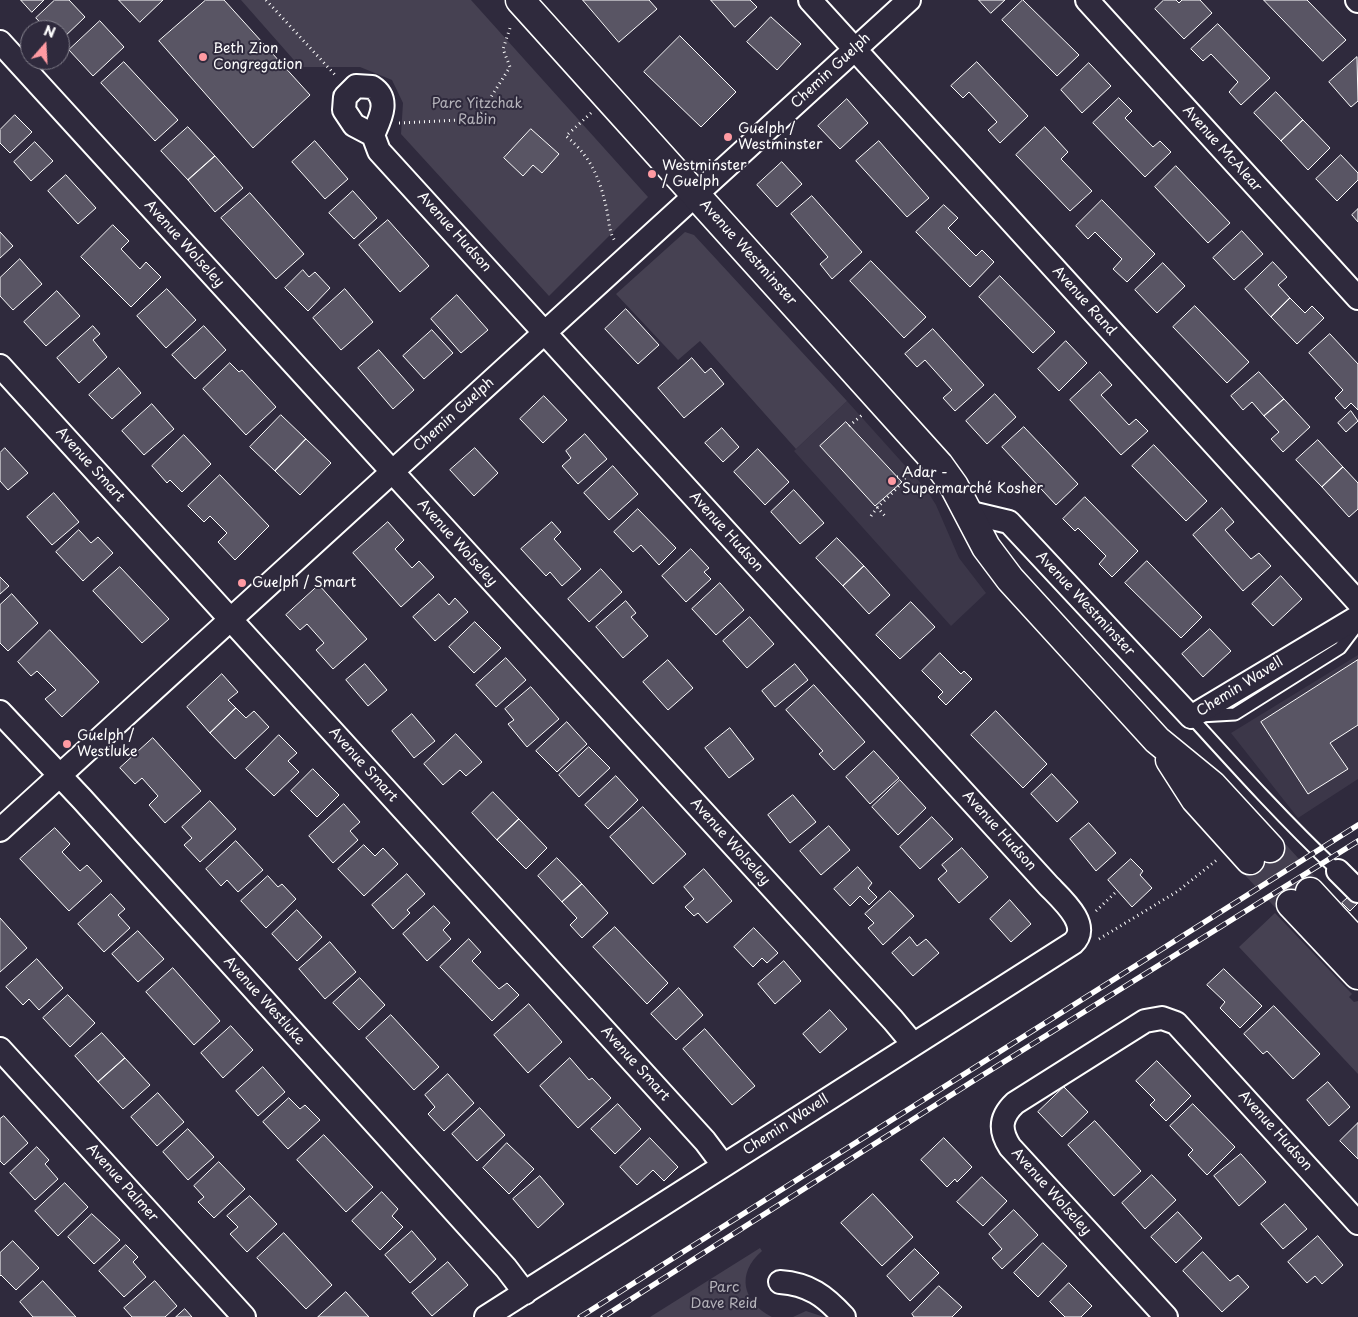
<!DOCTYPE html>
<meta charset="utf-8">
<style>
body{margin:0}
#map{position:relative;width:1358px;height:1317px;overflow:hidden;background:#2f2a3d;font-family:"Playpen Sans",sans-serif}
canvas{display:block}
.north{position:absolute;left:20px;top:20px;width:50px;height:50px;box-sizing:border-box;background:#2f2a3d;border:1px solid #827f8b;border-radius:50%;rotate:19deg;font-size:14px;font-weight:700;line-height:20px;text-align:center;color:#fff}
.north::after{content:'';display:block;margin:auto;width:18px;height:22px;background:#ff9aa2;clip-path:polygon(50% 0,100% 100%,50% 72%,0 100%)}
</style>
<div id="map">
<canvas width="1358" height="1317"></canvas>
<div class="north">N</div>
</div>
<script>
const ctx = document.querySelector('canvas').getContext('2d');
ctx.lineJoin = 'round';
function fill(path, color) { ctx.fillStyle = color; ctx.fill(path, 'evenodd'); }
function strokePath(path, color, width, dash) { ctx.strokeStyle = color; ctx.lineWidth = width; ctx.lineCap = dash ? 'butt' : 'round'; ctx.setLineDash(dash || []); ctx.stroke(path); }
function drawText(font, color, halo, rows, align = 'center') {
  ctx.font = font + ' "Playpen Sans",sans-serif'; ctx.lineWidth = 4; ctx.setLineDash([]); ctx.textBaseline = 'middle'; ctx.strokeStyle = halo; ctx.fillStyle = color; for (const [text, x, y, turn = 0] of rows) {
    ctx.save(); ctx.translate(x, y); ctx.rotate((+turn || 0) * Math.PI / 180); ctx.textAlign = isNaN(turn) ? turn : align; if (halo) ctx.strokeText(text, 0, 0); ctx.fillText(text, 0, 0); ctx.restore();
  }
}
fill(new Path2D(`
 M847 401 926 489 936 505 959 558 986 593 951 626 794 451Z
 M1358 655V779L1298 818 1231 733Z`), '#3c3749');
fill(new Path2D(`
 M241 0H471L648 197 549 296 401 134 403 103 392 80 360 67H300Z
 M685 232 694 235 847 401 796 449 700 341 678 360 616 294Z
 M1275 913 1352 994 1349 997 1354 1002 1358 1001V1074L1239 947Z
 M760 1248 762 1251C736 1273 742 1302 772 1317H650Z
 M806 1311 824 1317H793Z`), '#464152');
const building = new Path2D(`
 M21 0H44L32 12Z
 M55 0H69L85 17 60 41V30H47L36 18Z
 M119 0H163L140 22Z
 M206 0H224L310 95 253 148 159 41Z
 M583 0H649L657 9 619 42Z
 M711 0H750L757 7 735 27Z
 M979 0H1005L991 13Z
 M1023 0 1079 55 1057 76 1002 20Z
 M1164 0H1176L1179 3 1182 0H1200L1212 13 1184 39 1155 9Z
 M1264 0H1307L1346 40 1323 61Z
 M771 17 801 44 777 70 747 42Z
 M100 21 124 47 93 76 69 50Z
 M1218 24 1270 78 1241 105 1229 92 1238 82 1211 54 1203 61 1191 49Z
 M680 36 736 92 701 127 644 72Z
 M1357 57 1358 101 1351 107 1329 82Z
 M124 62 178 120 155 141 101 83Z
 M977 62 1028 116 1000 143 988 130 997 122 969 92 963 98 951 86Z
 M1089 63 1111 86 1082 113 1061 90Z
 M1276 92 1303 120 1281 141 1254 113Z
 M1119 98 1132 111 1125 118 1153 147 1160 141 1171 152 1145 177 1093 123Z
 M847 99 868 123 840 149 818 126Z
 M15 115 32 132 10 153 0 143V130Z
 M1303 120 1330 148 1308 170 1281 141Z
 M188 127 215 156 188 180 161 151Z
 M1045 127 1068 152 1061 159 1092 191 1070 211 1016 155Z
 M531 129 559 154 542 173 533 165 523 176 504 158Z
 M315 141 348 179 325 199 292 162Z
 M879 141 929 198 907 217 856 161Z
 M35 142 53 161 31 181 14 162Z
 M1341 155 1358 173V180L1337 201 1316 179Z
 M215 156 243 188 215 212 188 180Z
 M782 162 802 184 777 207 757 185Z
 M1176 166 1230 223 1208 243 1155 187Z
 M66 175 96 208 78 224 48 191Z
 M353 191 377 218 354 239 329 213Z
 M250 193 304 254 276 279 221 218Z
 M812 196 862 252 832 279 820 264 828 257 791 214Z
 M1102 200 1155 254 1127 282 1113 269 1122 259 1095 232 1088 239 1076 226Z
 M944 205 958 218 948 228 976 256 982 250 994 262 970 287 916 232Z
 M1358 209V222L1352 215Z
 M388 220 429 266 400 292 359 245Z
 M113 225 129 241 121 249 140 269 146 262 161 277 131 307 81 257Z
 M1242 231 1263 254 1234 280 1213 258Z
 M0 232 13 246 0 258Z
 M20 259 42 284 13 310 0 296V278Z
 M871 261 926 317 904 338 850 281Z
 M1273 262 1287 277 1278 285 1290 298 1271 317 1245 289Z
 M1163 263 1185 286 1157 313 1135 290Z
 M303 270 309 277 315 272 330 288 308 311 285 288Z
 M1000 276 1055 332 1033 353 979 297Z
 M167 289 196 320 166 348 137 316Z
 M345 289 373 322 341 350 313 318Z
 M57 291 80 316 46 346 24 322Z
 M457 295 488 330 461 353 431 319Z
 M1290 298 1305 313 1312 306 1324 318 1297 344 1271 317Z
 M1195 306 1249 362 1227 383 1173 327Z
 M626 309 659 345 638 364 605 329Z
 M93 326 100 334 93 340 107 357 79 383 57 358Z
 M204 326 226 350 195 379 172 355Z
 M933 329 984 385 955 411 943 398 952 390 925 360 917 367 905 354Z
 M432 330 453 353 424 379 403 356Z
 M1330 334 1358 364V410L1351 403 1345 409 1335 398 1343 390 1309 353Z
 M1066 341 1087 363 1059 391 1038 369Z
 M379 350 414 390 393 409 358 368Z
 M692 358 705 373 711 368 724 384 684 418 658 388Z
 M230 363 239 372 242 370 276 407 246 435 203 389Z
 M119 368 141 393 112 419 89 395Z
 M1100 372 1112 385 1101 395 1129 425 1136 419 1148 431 1121 455 1070 400Z
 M1259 372 1284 399 1264 416 1252 402 1243 410 1231 396Z
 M995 394 1016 417 987 444 966 421Z
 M544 396 567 420 543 443 520 419Z
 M1284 399 1310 427 1283 452 1271 439 1279 432 1264 416Z
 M152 404 174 429 144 455 122 431Z
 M1351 411 1358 421 1346 432 1338 423Z
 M281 415 306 439 275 471 250 447Z
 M846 422 902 482 875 506 820 446Z
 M1024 427 1078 484 1056 505 1002 447Z
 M722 428 739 447 723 462 705 443Z
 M585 434 607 459 578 484 562 466 571 458 566 451Z
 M184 435 211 464 182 492 170 480 167 483 152 466Z
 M306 439 331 463 300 495 275 471Z
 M1318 440 1343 467 1322 487 1296 460Z
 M1154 445 1207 501 1186 521 1132 466Z
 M5 448 28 473 8 490 0 481V453Z
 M475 448 498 473 474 496 450 470Z
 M758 449 789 482 765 505 734 472Z
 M613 466 638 494 609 520 584 493Z
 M1343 467 1358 483V509L1349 517 1322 487Z
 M220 475 269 526 235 560 218 542 227 533 210 516 204 522 188 506Z
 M794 490 824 523 800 544 771 512Z
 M54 493 79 522 52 545 27 517Z
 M1085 497 1138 551 1112 577 1099 564 1106 556 1078 528 1075 531 1063 519Z
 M1222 508 1234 522 1225 530 1251 559 1259 553 1271 566 1243 591 1193 535Z
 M638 509 676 548 659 565 641 545 633 552 614 532Z
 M388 522 404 540 395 549 412 568 419 561 434 577 401 607 353 553Z
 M552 522 561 532 554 539 581 569 562 586 550 572 546 576 521 549Z
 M79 530 91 543 98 537 113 553 83 581 56 552Z
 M837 538 864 566 843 586 816 558Z
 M691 549 709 568 704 572 711 579 686 602 662 576Z
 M1147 561 1202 617 1181 638 1125 583Z
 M864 566 890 595 869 614 843 586Z
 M120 567 169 619 142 643 93 591Z
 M601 569 622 592 589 622 568 599Z
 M1281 576 1302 599 1273 626 1252 604Z
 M0 577 9 586 0 594Z
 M720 583 744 610 716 635 692 609Z
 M319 585 367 639 333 669 316 650 324 643 307 624 300 630 286 615Z
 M12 594 38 623 8 651 0 643V605Z
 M439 594 449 605 455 598 468 612 435 641 413 617Z
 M626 601 636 613 631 617 648 636 623 658 596 627Z
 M911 602 935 627 900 659 876 635Z
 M750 617 774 644 747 668 723 641Z
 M475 622 501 648 474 673 449 647Z
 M1210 629 1231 651 1203 677 1182 654Z
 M50 630 99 682 62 717 45 699 56 690 37 671 31 676 18 662Z
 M940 653 961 674 964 671 972 679 946 705 938 697 943 692 922 671Z
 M506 658 526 680 496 707 476 685Z
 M668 660 693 688 668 710 643 682Z
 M1358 660V725L1330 743 1348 769 1308 794 1261 722Z
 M365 664 387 690 368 706 346 680Z
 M795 664 808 680 775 707 762 691Z
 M222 674 238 692 228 700 236 708 210 733 187 707Z
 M814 685 865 742 834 770 819 754 823 751 786 710Z
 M531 687 559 719 527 747 508 724 514 720 505 709Z
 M236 708 246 718 254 711 269 727 235 759 210 733Z
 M996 711 1047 764 1023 788 971 735Z
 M412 714 435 741 414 758 392 731Z
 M567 722 587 744 557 772 536 751Z
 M730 728 754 759 729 778 705 748Z
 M456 734 482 762 466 776 460 770 443 785 424 764Z
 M279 735 297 753 288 761 299 772 274 796 246 769Z
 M153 738 201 791 165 823 149 805 158 796 142 778 135 784 120 768Z
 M589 747 610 768 579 797 559 775Z
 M874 751 899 778 870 804 846 777Z
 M313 769 339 795 317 817 291 791Z
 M1052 774 1078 802 1057 822 1031 794Z
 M616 776 638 800 608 829 585 805Z
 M900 780 926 808 898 835 872 807Z
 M493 792 519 819 497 840 472 813Z
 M793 795 816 822 790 843 768 815Z
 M210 801 236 829 200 862 184 845 192 838 182 827Z
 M344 804 360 822 350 831 358 840 333 863 309 836Z
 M643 807 686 854 653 884 610 837Z
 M932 817 953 839 920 869 900 847Z
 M519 819 547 848 526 869 497 840Z
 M1089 823 1116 853 1096 871 1070 839Z
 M829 826 850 850 821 875 800 851Z
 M55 828 70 844 62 852 80 871 87 865 102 881 69 911 20 859Z
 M236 841 263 870 238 892 227 880 221 886 206 869Z
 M364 845 375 856 383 848 398 864 364 896 338 869Z
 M962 848 988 877 959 903 938 879 947 871 942 865Z
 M557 858 582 884 562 902 538 876Z
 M1131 859 1143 871 1140 875 1152 888 1132 907 1108 880Z
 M858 867 872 883 868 888 877 897 869 905 860 896 850 906 834 889Z
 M704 869 732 901 707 923 698 913 694 916 685 907 694 899 684 887Z
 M407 874 425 894 407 910 410 913 393 929 372 905Z
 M268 876 278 887 282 884 296 899 266 928 241 901Z
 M582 884 608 913 582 938 570 925 577 918 562 902Z
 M890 891 914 916 883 945 868 928 874 923 865 914Z
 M111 894 125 909 118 915 130 928 104 952 78 924Z
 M1352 894 1358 903 1350 911 1342 903Z
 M1010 900 1031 924 1011 942 990 919Z
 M434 906 450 923 443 930 451 939 427 961 403 934Z
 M297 910 322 937 297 961 272 934Z
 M0 918 27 948 0 972Z
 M615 927 668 983 647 1004 593 947Z
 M754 928 778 953 767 963 762 958 753 967 734 947Z
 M138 931 164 959 138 982 112 954Z
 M910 937 917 946 926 939 939 953 913 976 892 953Z
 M469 939 481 952 472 961 499 989 507 983 519 995 492 1021 440 967Z
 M330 942 356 972 325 999 299 969Z
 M37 959 63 988 39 1010 29 999 23 1005 6 987Z
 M784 961 801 981 775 1004 758 984Z
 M173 968 220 1021 194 1045 146 992Z
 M1224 969 1262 1006 1240 1028 1220 1008 1225 1002 1207 985Z
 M360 978 385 1005 359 1030 333 1003Z
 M679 988 703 1015 676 1040 651 1014Z
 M68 995 95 1023 70 1047 43 1018Z
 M529 1004 562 1042 528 1073 494 1035Z
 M1274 1006 1320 1054 1293 1079 1267 1051 1263 1054 1244 1034Z
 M830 1010 847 1029 820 1053 803 1034Z
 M391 1015 439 1067 414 1090 366 1038Z
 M231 1026 253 1050 223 1078 201 1053Z
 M705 1029 755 1086 732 1105 683 1049Z
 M102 1033 125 1058 98 1082 75 1056Z
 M125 1058 150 1085 123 1109 98 1082Z
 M570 1058 589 1080 592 1078 611 1098 578 1128 540 1086Z
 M1157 1061 1191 1096 1166 1121 1150 1105 1155 1100 1136 1081Z
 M263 1067 285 1092 258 1116 236 1091Z
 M448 1074 474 1103 444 1131 428 1114 435 1107 425 1095Z
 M1328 1082 1350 1107 1329 1126 1307 1100Z
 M1064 1087 1088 1112 1062 1137 1038 1112Z
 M158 1093 184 1122 157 1146 131 1117Z
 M289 1098 300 1109 305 1105 320 1120 288 1149 263 1122Z
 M618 1104 641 1129 615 1154 591 1129Z
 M1193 1104 1235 1147 1207 1175 1188 1155 1193 1150 1170 1126Z
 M480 1108 505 1135 477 1161 452 1134Z
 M4 1116 28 1143 4 1165 0 1161V1119Z
 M1095 1121 1141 1171 1114 1196 1068 1145Z
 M1358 1123V1159L1340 1141Z
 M188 1129 214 1157 188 1180 163 1152Z
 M324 1135 373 1187 346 1212 297 1160Z
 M650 1138 678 1167 664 1181 653 1170 637 1185 620 1167Z
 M944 1138 972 1167 957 1182 955 1179 947 1187 921 1160Z
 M507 1143 534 1169 509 1194 483 1168Z
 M37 1147 49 1160 45 1164 58 1179 35 1200 10 1173Z
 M1241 1154 1266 1182 1239 1206 1214 1176Z
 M219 1162 245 1189 214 1218 198 1202 204 1197 194 1186Z
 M1152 1175 1176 1200 1145 1229 1122 1203Z
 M540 1176 564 1204 538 1228 513 1199Z
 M982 1177 1007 1201 983 1226 957 1202Z
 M65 1183 88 1207 58 1236 35 1211Z
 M382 1192 398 1209 392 1216 403 1227 380 1250 352 1221Z
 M873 1194 913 1237 882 1266 841 1223Z
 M250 1196 277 1224 247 1252 230 1234 238 1227 227 1216Z
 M1285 1204 1307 1229 1283 1249 1261 1224Z
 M1014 1210 1038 1235 1002 1269 992 1258 1002 1249 989 1234Z
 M1178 1212 1202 1238 1176 1263 1151 1237Z
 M92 1214 120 1240 94 1264 68 1237Z
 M412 1231 436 1259 410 1283 385 1255Z
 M284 1233 332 1285 306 1309 257 1258Z
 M1318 1236 1343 1265 1322 1284 1315 1276 1307 1283 1288 1262Z
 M13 1241 39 1268 16 1290 1 1275 0 1276V1253Z
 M1043 1243 1067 1266 1038 1297 1014 1273Z
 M126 1245 138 1257 133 1262 146 1277 124 1297 99 1271Z
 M915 1249 939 1273 910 1301 887 1276Z
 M1203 1252 1230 1281 1238 1275 1249 1287 1222 1312 1183 1271Z
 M448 1262 468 1285 432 1316 412 1293Z
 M43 1281 76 1317H33L20 1302Z
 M155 1281 177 1306 165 1317H132L124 1308Z
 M1069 1283 1092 1306 1081 1317H1065L1050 1302Z
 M939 1286 962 1307 952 1317H914L912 1314Z
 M346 1292 369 1317H318Z
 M185 1309 192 1317H176Z`);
fill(building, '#595564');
strokePath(building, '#fff', 1);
strokePath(new Path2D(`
 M1270 848 1310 892
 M1250 860 1291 904`), '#443f50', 28, [28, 14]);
const lane = new Path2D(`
 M1200 716 1235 714 1340 648 1358 624
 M1191 717C1239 770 1286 822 1338 871`);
const street = new Path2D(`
 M810 0 1358 602
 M1087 0 1358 298
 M1357 0 1358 1
 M0 42 893 1020 913 1044
 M373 135 354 125 344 110 345 97 356 86 372 87C391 99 380 119 373 135L379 151 1047 884C1059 897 1093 925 1073 943L486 1317
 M0 366 705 1141 723 1165
 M967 512 1009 522 1191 717 1358 617
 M0 712 82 799 506 1268 525 1293
 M0 830 909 0
 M1338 871 1358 891
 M0 1049 244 1317
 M780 1282C809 1284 825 1296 844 1317
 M1166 1317 1010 1147C999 1130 1000 1117 1015 1103L1145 1021 1162 1018 1176 1023 1358 1223`);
const secondary = new Path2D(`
 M520 0 939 465 954 486 986 547 1010 579 1157 740 1212 785 1270 848
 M1170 760 1195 799 1250 860
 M1310 892 1358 944
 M1291 904 1358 975`);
strokePath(lane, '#fff', 15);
strokePath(street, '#fff', 26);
strokePath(secondary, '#fff', 31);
strokePath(new Path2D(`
 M266 0 337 77
 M591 113 566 136C591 157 600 178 607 211 609 221 609 232 615 241
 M399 123 477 119 510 67 503 49 511 25
 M849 426 862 415
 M897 477H907
 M877 507 885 516
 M871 516C883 498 902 489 910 468
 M1096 911 1117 891
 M1099 939 1178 891 1218 859`), '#fff', 3, [1, 4]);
strokePath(lane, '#2f2a3d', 11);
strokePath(street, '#2f2a3d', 22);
strokePath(secondary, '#2f2a3d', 28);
const rail = new Path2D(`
 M580 1317 1358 825
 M603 1317 970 1083 1358 841`);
strokePath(rail, '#fff', 5.5);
strokePath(rail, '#2f2a3d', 4, [11]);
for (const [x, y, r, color] of [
 [203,57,5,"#ff9aa2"],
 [728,137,5,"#ff9aa2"],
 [652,174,5,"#ff9aa2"],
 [892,481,5,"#ff9aa2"],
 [242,583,5,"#ff9aa2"],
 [67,744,5,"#ff9aa2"]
]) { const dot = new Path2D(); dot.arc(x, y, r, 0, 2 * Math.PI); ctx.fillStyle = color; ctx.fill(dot); strokePath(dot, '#2f2a3d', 2); }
drawText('14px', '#fff', '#2f2a3d', [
 ["Beth Zion",213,49],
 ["Congregation",213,65],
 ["Guelph /",738,129],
 ["Westminster",738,145],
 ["Westminster",662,166],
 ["/ Guelph",662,182],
 ["Adar -",902,473],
 ["Supermarché Kosher",902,489],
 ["Guelph / Smart",252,583],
 ["Guelph /",77,736],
 ["Westluke",77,752]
], 'left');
drawText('14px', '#fff', '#2f2a3d', [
 ["Chemin Guelph",831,71,-43],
 ["Avenue McAlear",1222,149,48],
 ["Avenue Hudson",454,232,48],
 ["Avenue Wolseley",184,244,48],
 ["Avenue Westminster",748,253,48],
 ["Avenue Rand",1084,301,48],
 ["Chemin Guelph",454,415,-42],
 ["Avenue Smart",90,465,48],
 ["Avenue Hudson",726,532,48],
 ["Avenue Wolseley",457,543,48],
 ["Avenue Westminster",1085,604,47],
 ["Chemin Wavell",1240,687,-32],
 ["Avenue Smart",363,765,48],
 ["Avenue Hudson",999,831,48],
 ["Avenue Wolseley",730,842,48],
 ["Avenue Westluke",264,1001,48],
 ["Avenue Smart",635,1064,48],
 ["Chemin Wavell",786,1125,-33],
 ["Avenue Hudson",1275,1131,48],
 ["Avenue Palmer",122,1183,48],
 ["Avenue Wolseley",1051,1192,48]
]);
drawText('14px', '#b5b3ba', '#2f2a3d', [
 ["Parc Yitzchak",477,104],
 ["Rabin",477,120],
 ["Parc",724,1288],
 ["Dave Reid",724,1304]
]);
</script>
